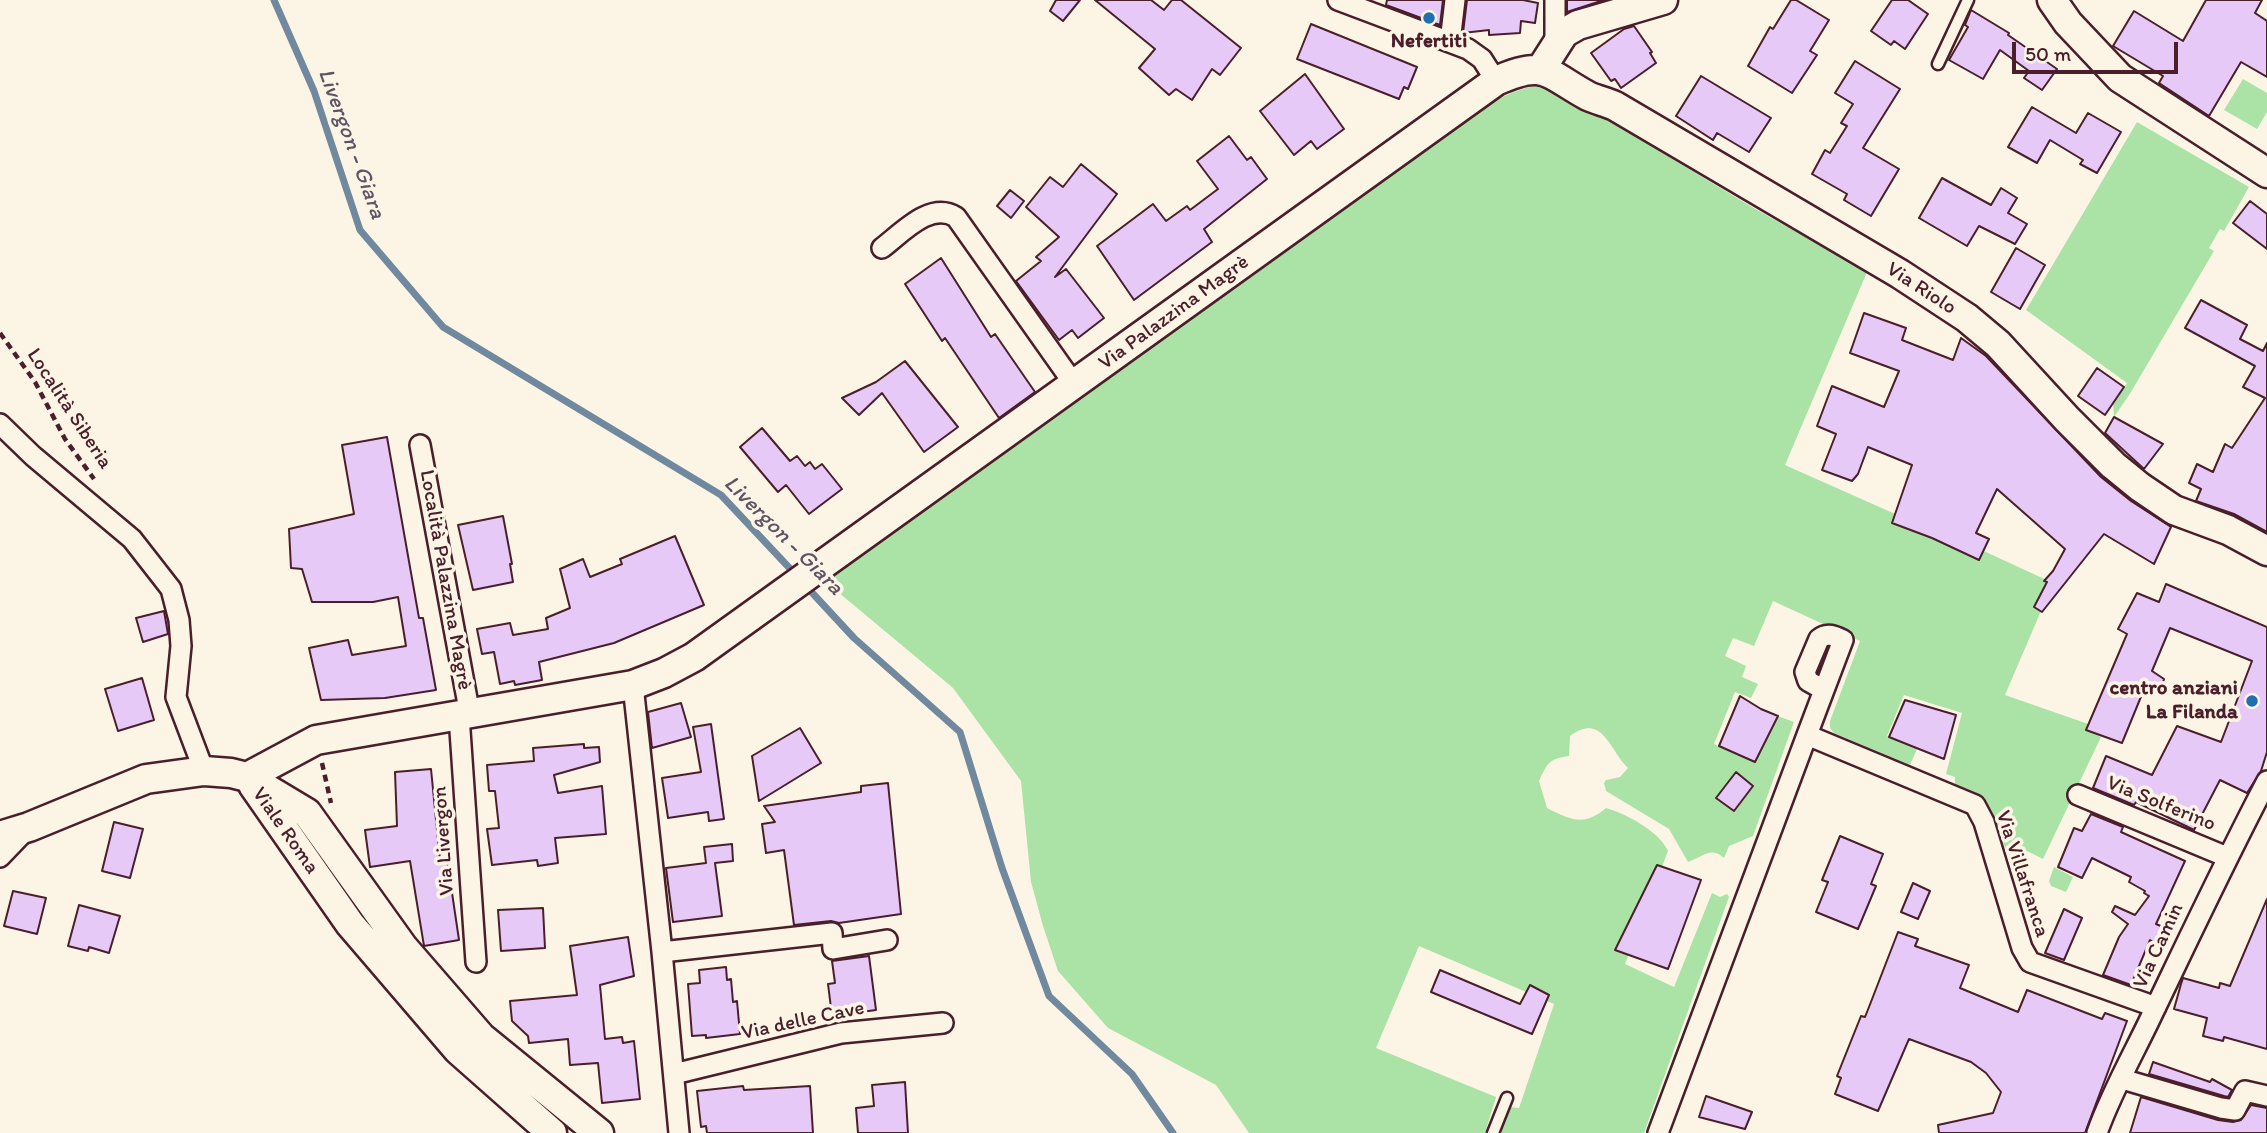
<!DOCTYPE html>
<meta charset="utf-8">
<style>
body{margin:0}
#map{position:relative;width:2267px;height:1133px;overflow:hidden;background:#fcf5e5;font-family:Itim,sans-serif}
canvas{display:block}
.scale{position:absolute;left:2012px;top:42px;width:166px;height:32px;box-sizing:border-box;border:4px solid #4a1f2b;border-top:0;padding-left:9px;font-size:21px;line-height:24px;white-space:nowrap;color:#4a1f2b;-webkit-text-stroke:5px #fcf5e5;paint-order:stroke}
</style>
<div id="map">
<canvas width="2267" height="1133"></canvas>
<div class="scale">50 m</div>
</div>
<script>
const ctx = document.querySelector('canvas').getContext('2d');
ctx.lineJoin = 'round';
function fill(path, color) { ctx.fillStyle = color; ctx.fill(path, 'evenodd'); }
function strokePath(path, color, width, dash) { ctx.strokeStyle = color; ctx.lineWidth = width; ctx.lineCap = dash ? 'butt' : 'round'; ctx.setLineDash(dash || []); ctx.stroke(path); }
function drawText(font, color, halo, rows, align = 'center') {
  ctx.font = font + ' Itim,sans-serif'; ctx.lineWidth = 7; ctx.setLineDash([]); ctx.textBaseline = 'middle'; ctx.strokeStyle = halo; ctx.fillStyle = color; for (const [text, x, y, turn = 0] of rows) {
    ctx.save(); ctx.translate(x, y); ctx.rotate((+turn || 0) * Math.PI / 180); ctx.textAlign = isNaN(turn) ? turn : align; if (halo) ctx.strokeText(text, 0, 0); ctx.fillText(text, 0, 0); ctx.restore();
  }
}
fill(new Path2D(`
 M2243 79 2267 93V112L2257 129 2224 110Z
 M1535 86 1552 88 1571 98 1752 207 1867 272 1785 465 1893 513 1906 515 2053 583 2005 695 2094 726 2091 732 2101 737 2043 859 2027 851 2022 861 2007 853C2000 834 1995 805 1976 793 1970 789 1961 787 1955 784V777L1946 774 1962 713 1904 695 1887 736 1917 749 1910 765 1834 733 1830 728V721L1860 641 1773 601 1754 646 1733 638 1725 656 1746 666 1742 677 1758 684 1751 698 1735 692 1714 744 1755 762 1778 716 1794 722 1753 836 1729 846 1724 858C1711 846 1703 857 1688 862L1669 829 1606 791 1604 783 1606 780 1620 777 1628 768C1609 750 1603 712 1570 736L1569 756C1549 759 1548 762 1539 781L1547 808C1572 820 1583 827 1606 808 1627 814 1660 832 1668 851L1625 964 1674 987 1712 893 1720 897 1727 894 1729 897 1644 1133H1500L1509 1107 1519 1108 1554 1004 1419 946 1376 1048 1496 1097 1485 1133H1249L1216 1085 1108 1028 1058 971 1043 926 1031 882 1021 781 953 688 820 577 1267 264 1472 115C1493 101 1510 91 1535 86Z
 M2137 122 2249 187 2224 231 2220 229 2209 248 2214 251 2131 392 2114 417 2113 403 2127 383 2026 310Z
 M2054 867 2073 877 2066 892 2051 886 2049 881Z`), '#abe3a7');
strokePath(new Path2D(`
 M274 0 314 91 360 230 443 327 721 495 796 575
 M804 584 854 638 960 732 1002 868 1049 996 1132 1074 1173 1133`), '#71899f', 7);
const building = new Path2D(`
 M1056 0H1080L1063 21 1050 11Z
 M1095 0H1151L1164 10 1172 0H1181L1241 48 1220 75 1212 69 1192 100 1176 89 1169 95 1139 68 1155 49Z
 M1387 0H1443L1440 25 1386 5Z
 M1467 0H1523L1538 3 1535 23 1521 21 1520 33 1489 35V30L1463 33Z
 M1567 0H1604L1567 12Z
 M1791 0H1796L1829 20 1810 51 1817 55 1792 93 1748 66 1770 27 1773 29Z
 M1892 0H1908L1928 14 1905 49 1894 41 1891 45 1871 31Z
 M2206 0H2262L2255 13 2267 21V77L2241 62 2209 116 2159 83 2163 76 2113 46 2134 11 2183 41Z
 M1971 10 2009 33 2008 35 2057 69 2042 90 2024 78 2029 71 2000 50 1983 79 1949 60 1968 27 1965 25Z
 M1311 24 1417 67 1408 89 1404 87 1399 99 1297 59Z
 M1634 26 1652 52 1650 53 1656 63 1621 88 1615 79 1611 81 1591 53 1624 29Z
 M1855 61 1900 89 1863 148 1899 169 1871 216 1844 200 1847 194 1812 174 1825 150 1830 153 1847 126 1841 123 1853 104 1835 93Z
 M1305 74 1344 129 1317 149 1311 141 1294 155 1260 111Z
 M1701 76 1771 118 1749 152 1717 133 1713 140 1676 116Z
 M2032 107 2076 133 2088 113 2121 132 2097 173 2080 164 2083 160 2050 140 2037 163 2008 147Z
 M1229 136 1247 160 1251 157 1267 179 1204 229 1212 242 1134 300 1097 246 1153 204 1166 221 1187 206 1190 210 1218 189 1197 161Z
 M1081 164 1117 194 1055 277 1066 269 1104 318 1078 338 1072 330 1059 340 1016 281 1041 261 1036 257 1059 237 1026 207 1050 177 1063 187Z
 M1942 178 1991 205 2001 188 2017 198 2008 213 2027 224 2015 244 1979 226 1967 246 1919 218Z
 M1010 190 1024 201 1011 218 997 206Z
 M2250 201 2267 214V249L2233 223Z
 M2016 248 2045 265 2020 309 1991 292Z
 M941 258 991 337 995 334 1035 392 999 418 945 338 942 341 905 284Z
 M2201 300 2247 325 2240 339 2263 351 2267 343V532L2234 514 2196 501 2201 489 2189 483 2197 464 2213 472 2225 444 2232 448 2265 398 2243 387 2255 366 2185 328Z
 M1864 313 1906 328 1902 340 1953 360 1961 338 1986 356 2101 477 2131 501 2171 527 2154 564 2104 534 2042 612 2034 607 2047 582 2044 581 2053 571 2065 549 1997 489 1976 533 1989 539 1979 560 1932 538 1892 523 1912 465 1868 447 1858 474 1852 481 1822 470 1836 434 1817 426 1832 386 1884 407 1899 371 1850 353Z
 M905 361 958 427 924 452 882 393 859 415 842 398 876 382Z
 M2097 368 2124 387 2105 415 2078 396Z
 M2114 417 2163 444 2144 469 2105 433Z
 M762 428 790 461 797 456 805 466 810 462 815 469 822 464 842 489 809 514 786 485 778 492 740 447Z
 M387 437 419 618H423L436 690 385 698 321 700 309 648 348 640 352 655 406 646 398 597 373 602H312L302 569 291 568 289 529 354 514 342 445Z
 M503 516 512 564H510L513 582 473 590 458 525Z
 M675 536 704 605 614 643 539 662 542 680 515 685 514 681 500 684 494 652 482 654 477 629 510 623 513 635 548 629 546 618 570 608 560 569 583 559 590 577 622 564 620 559Z
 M2166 584 2267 627V752L2261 771 2247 793 2220 780 2194 830 2136 802 2134 805 2093 788 2106 756 2152 775 2177 726 2221 742 2252 661 2170 628 2152 671 2164 679 2159 695 2145 687 2122 743 2086 730 2127 634 2118 629 2137 593 2159 602Z
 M164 611 168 634 143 642 136 618Z
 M142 678 154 720 118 731 105 689Z
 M1740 696 1761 709 1778 716 1755 762 1719 746Z
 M1905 700 1956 715 1944 759 1889 737Z
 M681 703 691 737 652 748 648 712Z
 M711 724 724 819 709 821 708 812 668 818 662 778 701 772 693 727Z
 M800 728 821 763 759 801 752 756Z
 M584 744V748L599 747 600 762 554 775 558 793 602 786 606 834 555 838 558 863 538 866 537 860 492 865 487 829 499 828 495 791H489L487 765 534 761 533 748Z
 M431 769 440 860 447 859 459 940 424 946 410 861 370 867 365 830 397 826 395 772Z
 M1736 772 1753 786 1734 811 1716 798Z
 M888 783 901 914 839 923 831 921 794 925 784 850 766 853 762 824 775 822 764 806 861 792V786Z
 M2091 814 2123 827 2121 832 2185 861 2156 924 2163 927V934L2158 946 2150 940 2131 985 2103 975 2119 937 2128 924 2112 912 2115 906 2135 915 2149 896 2144 893 2145 891 2129 882 2131 877 2092 858 2082 878 2058 867 2074 828 2082 831Z
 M114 822 143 829 130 878 102 871Z
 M1840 836 1883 854 1871 884 1876 886 1858 929 1816 912 1828 882 1822 880Z
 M732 844 733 861 715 863 722 916 673 922 666 868 706 863 704 847Z
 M1657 865 1701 880 1668 969 1615 950Z
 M1913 883 1930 891 1918 919 1901 912Z
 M13 891 46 898 37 934 4 926Z
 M2267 899V1049L2224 1037 2223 1041 2203 1036 2207 1018 2174 1009 2181 984 2183 978 2219 988 2220 983 2230 986Z
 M79 905 120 916 109 953 89 947 88 951 68 946Z
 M543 908 545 948 501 951 498 910Z
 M2064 909 2082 918 2064 960 2045 953Z
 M1898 932 1918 939 1915 946 1969 965 1960 988 2018 1012 2027 990 2102 1019 2105 1013 2127 1021 2085 1133H1939L1938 1125 1993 1113 2001 1092 1986 1073 1971 1062 1909 1039 1878 1111 1835 1094 1841 1078 1837 1076 1861 1016 1865 1017 1869 1007Z
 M628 937 634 976 600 985 605 1039 622 1037 623 1043 634 1041 640 1099 602 1103 598 1063 570 1065 568 1039 529 1043 528 1036 512 1021 510 1001 577 995 570 946Z
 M869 956 876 1010 832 1016 828 984 835 983 832 961Z
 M726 967 727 980 731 979 733 1002 737 1001 740 1034 706 1038V1035L692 1036 688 984 700 983 699 970Z
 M1440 970 1520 1004 1530 985 1549 995 1532 1034 1431 992Z
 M2153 1062 2210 1082 2212 1079 2232 1090 2228 1097 2224 1096 2149 1074Z
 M905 1082 908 1133H858L856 1108 874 1106 872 1085Z
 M743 1086 744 1090 810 1086 813 1133H707L706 1126 701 1127 697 1091Z
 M1706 1096 1752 1112 1745 1129 1699 1117Z
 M2141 1097 2218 1120 2233 1122 2241 1120 2251 1105 2267 1108V1133H2130Z`);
fill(building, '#e6c9f7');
strokePath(building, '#4a1f2b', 2);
const lane = new Path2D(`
 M1938 64 1968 0
 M1493 1133 1507 1098`);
const street = new Path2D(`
 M1338 0 1468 49 1482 59 1496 81
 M1555 0V43
 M1450 42 1455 0
 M882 248C902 233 930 201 956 217L1074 384
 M0 424 33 456 132 539 171 589 179 620 181 646 176 697 204 771
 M420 445 470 715
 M633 685 662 952 679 1133
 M459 716 476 962
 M1807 735 1975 805 1984 822 2022 948 2030 962 2156 1007
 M2078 795 2227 857
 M0 857 26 830
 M662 952 832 933 833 949 887 940
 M674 1074 841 1033 943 1023
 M2122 1079 2221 1108 2235 1110 2245 1091 2267 1096
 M1658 1133 1807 735 1843 640C1835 636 1827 632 1819 639L1805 672 1808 681 1824 690
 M2097 1133C2111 1093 2133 1055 2151 1017 2189 938 2226 859 2267 781`);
const secondary = new Path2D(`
 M2052 0 2068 23 2120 78 2267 173
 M1541 69 1564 33 1578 25 1663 0
 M247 777 316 740 633 685 664 673 694 657 1496 81C1545 59 1546 73 1588 96 1597 100 1606 102 1615 106L1900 274 1967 318 1998 344 2067 419 2113 465 2140 487 2174 510 2228 530 2267 551
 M253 785 350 924 458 1050 552 1133
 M0 836 29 827 146 779 204 771 231 773 247 777 307 813 403 947 481 1037 599 1133`);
strokePath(lane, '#4a1f2b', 15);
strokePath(street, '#4a1f2b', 24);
strokePath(secondary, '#4a1f2b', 33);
strokePath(new Path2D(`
 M0 333 35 382 65 439 94 479
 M322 763 331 803`), '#4a1f2b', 4.5, [7, 5]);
strokePath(lane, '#fcf5e5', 10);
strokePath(street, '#fcf5e5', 19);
strokePath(secondary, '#fcf5e5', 28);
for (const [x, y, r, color] of [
 [1429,18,7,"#1f6fb2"],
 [2252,701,7,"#1f6fb2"]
]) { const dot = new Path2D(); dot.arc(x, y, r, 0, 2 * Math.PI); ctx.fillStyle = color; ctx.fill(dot); strokePath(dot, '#fcf5e5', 2.5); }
drawText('bold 21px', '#4a1f2b', '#fcf5e5', [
 ["Nefertiti",1429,42],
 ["centro anziani",2238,689,"right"],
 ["La Filanda",2238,713,"right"]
]);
drawText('21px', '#4a1f2b', '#fcf5e5', [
 ["Via Riolo",1921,289,33],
 ["Via Palazzina Magrè",1174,313,-36],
 ["Località Siberia",69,409,57],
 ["Località Palazzina Magrè",445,580,80],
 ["Via Solferino",2161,804,22],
 ["Viale Roma",285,831,55],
 ["Via Livergon",444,841,-94],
 ["Via Villafranca",2022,874,72],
 ["Via Camin",2159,946,-65],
 ["Via delle Cave",803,1021,-12]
]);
drawText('italic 23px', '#5e5465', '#fcf5e5', [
 ["Livergon - Giara",351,144,70],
 ["Livergon - Giara",783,536,45]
]);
</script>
